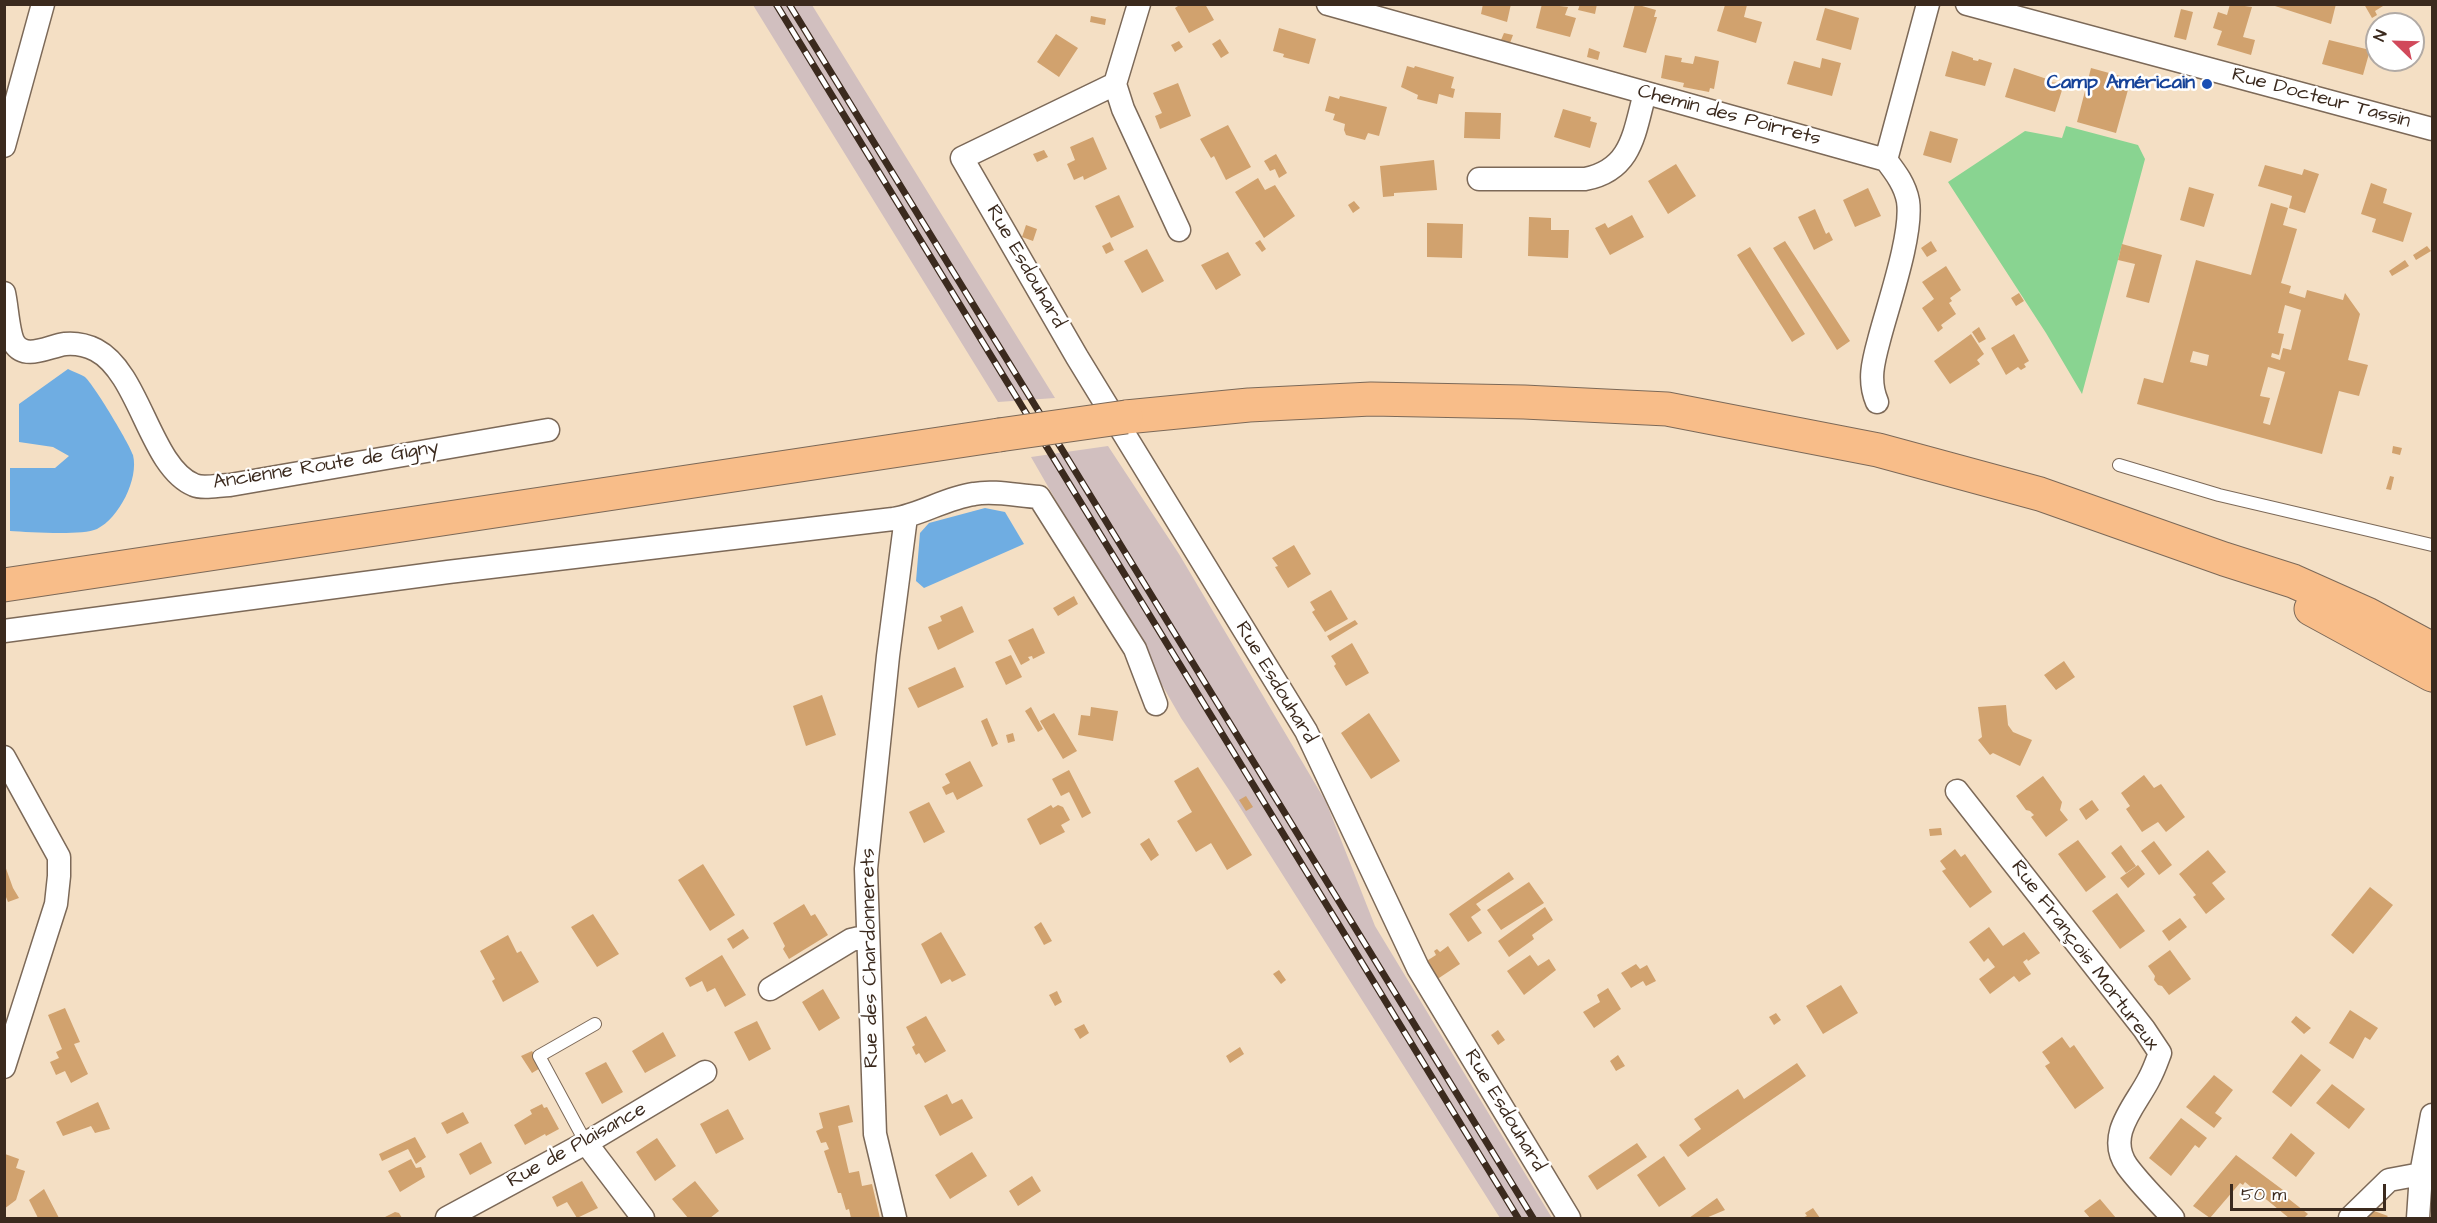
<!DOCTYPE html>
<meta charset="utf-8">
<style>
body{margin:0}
#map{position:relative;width:2437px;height:1223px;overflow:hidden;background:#f4dfc4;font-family:"Architects Daughter",sans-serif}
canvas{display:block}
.frame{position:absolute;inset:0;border:6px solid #3b2a1e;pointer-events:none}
.north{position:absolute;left:2365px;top:12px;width:60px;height:60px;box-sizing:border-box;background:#fff;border:2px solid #b1aaa5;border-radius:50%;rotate:293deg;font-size:16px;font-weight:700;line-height:24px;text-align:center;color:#3b2a1e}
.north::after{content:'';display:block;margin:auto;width:21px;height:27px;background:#d1495b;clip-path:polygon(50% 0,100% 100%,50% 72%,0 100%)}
.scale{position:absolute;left:2230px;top:1184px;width:156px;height:27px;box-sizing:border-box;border:3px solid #3b2a1e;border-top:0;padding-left:8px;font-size:18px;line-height:21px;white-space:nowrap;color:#3b2a1e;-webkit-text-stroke:4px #fff;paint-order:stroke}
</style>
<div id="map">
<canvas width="2437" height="1223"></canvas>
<div class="frame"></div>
<div class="north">N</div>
<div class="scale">50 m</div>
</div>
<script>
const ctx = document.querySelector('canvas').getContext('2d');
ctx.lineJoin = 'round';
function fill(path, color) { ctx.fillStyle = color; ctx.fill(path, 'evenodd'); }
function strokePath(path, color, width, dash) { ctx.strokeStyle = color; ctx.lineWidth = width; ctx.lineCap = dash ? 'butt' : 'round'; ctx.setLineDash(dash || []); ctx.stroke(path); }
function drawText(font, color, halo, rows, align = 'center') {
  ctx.font = font + ' "Architects Daughter",sans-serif'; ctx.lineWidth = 5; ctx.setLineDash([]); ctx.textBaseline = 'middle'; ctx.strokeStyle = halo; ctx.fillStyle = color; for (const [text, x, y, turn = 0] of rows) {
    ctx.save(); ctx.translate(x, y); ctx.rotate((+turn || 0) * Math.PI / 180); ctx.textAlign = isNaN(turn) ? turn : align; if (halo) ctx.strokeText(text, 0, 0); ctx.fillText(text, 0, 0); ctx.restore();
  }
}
fill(new Path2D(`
 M753 5H812L1055 398 998 402Z
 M1108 446 1179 554 1326 802 1375 926 1552 1218H1500L1229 790 1181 718 1031 457Z`), '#d1bfbf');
fill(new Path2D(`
 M2066 126 2138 145 2145 159 2082 394 2046 333 1948 182 2025 131 2062 138Z`), '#89d491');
fill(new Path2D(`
 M68 369C73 372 81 374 85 377 94 385 129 443 133 455 139 479 119 518 97 529 81 536 29 532 10 531V468H55L69 456 53 447 19 442V404Z
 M985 508 1005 512 1024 544 924 588 916 581 920 533 929 523Z`), '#6fade2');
fill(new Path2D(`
 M1181 4H1205L1214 20 1189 33 1175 8Z
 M1483 4H1511L1507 22 1481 14Z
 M1542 4 1568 7 1565 15 1576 18 1570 37 1536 28Z
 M1580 4H1597L1595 14 1578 10Z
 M1635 4 1656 10 1654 17H1657L1646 53 1623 47Z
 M2230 4 2252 7 2243 37 2255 40 2251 55 2217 45 2222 31 2213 28 2218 12 2227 15Z
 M2275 4H2336L2331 24 2275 6Z
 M2364 4H2381L2383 6 2375 11 2377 15 2372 18Z
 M1725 5H1747L1744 17 1762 22 1756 43 1717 31Z
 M1825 8 1859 18 1851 50 1816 40Z
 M2181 9 2193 12 2186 40 2174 37Z
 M1091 16 1106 19 1105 25 1090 22Z
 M1279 28 1316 39 1309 64 1283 57 1284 54 1273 51Z
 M1504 33 1513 35 1510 43 1501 40Z
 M1056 34 1078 48 1059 77 1037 62Z
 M1220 39 1229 53 1221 58 1212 44Z
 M2329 40 2370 50 2363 75 2322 64Z
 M1179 41 1183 47 1175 52 1171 45Z
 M1589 48 1600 52 1598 60 1587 57Z
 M1952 51 1973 58V60L1978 61 1979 59 1992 63 1985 86 1945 76Z
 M1665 55 1682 58 1681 62 1693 64 1695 56 1719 61 1714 89 1710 88 1709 92 1683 87 1684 83 1661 78Z
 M1822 58 1841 63 1832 96 1787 84 1794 61 1820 68Z
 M1407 66 1414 68 1415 66 1454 77 1451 88 1455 89 1453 98 1439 94 1437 104 1417 99 1418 95 1401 87Z
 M2014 68 2047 79 2046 82 2061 83 2063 87 2055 112 2005 97Z
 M2091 68 2131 79 2116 133 2077 122Z
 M1178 83 1191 116 1160 129 1155 116 1162 113 1153 93Z
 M1329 96 1339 99 1340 96 1387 107 1379 136 1368 133 1365 140 1346 135 1344 130 1345 124 1333 120 1335 114 1325 111Z
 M1563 109 1591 117 1590 121 1597 123 1590 148 1554 137Z
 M1465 112 1501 113 1500 139 1464 138Z
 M1228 125 1251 167 1226 180 1214 156 1211 158 1200 139Z
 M1930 131 1958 139 1951 163 1923 155Z
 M1093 137 1107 169 1084 180 1083 176 1074 180 1067 164 1075 160 1070 147Z
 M1044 150 1048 157 1037 162 1033 154Z
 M1276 154 1287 173 1279 178 1275 169 1270 171 1264 161Z
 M1434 160 1437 190 1394 193V196L1383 197 1380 166Z
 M1676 164 1696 196 1668 214 1648 181Z
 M2265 165 2302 175 2304 169 2319 174 2305 213 2289 208 2292 196 2258 186Z
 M1258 178 1265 190 1275 185 1295 216 1264 238 1235 192Z
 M2371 183 2387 189 2383 203 2412 213 2403 242 2372 232 2376 219 2361 214Z
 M2189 187 2214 194 2204 227 2180 220Z
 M1868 188 1881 216 1855 227 1843 200Z
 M1119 195 1134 227 1111 238 1095 206Z
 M1354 201 1360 208 1353 213 1348 205Z
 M2271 203 2288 208 2283 225 2297 229 2281 283 2291 286 2289 293 2305 298 2307 290 2343 300 2345 293 2360 314 2348 360 2368 365 2359 396 2339 391 2322 454 2137 404 2144 378 2163 383 2196 260 2251 275ZM2285 305 2301 310 2291 350 2283 348 2280 360 2271 357 2272 353 2279 355 2284 334 2278 333ZM2193 351 2209 355 2207 366 2190 362ZM2268 367 2285 372 2270 425 2263 423 2270 398 2260 396Z
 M1815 209 1826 234 1829 232 1833 240 1814 250 1798 217Z
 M1632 215 1644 237 1610 255 1595 228 1605 223 1608 228Z
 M1529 217 1551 218V230H1569L1568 258 1528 256Z
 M1427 223 1463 224 1462 258 1427 257Z
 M1026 225 1037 229 1033 241 1022 237Z
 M1260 240 1266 249 1262 252 1255 243Z
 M1785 241 1850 341 1837 350 1773 248Z
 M1931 241 1937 251 1927 257 1921 248Z
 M1110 242 1114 250 1106 254 1102 246Z
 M2122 244 2162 255 2149 303 2126 297 2135 264 2118 260Z
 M2427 246 2431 251 2416 260 2413 255Z
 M1750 247 1805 334 1792 342 1737 255Z
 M1147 249 1164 281 1142 293 1124 261Z
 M1228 252 1241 275 1216 290 1201 265Z
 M2405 260 2409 266 2392 276 2389 271Z
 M1946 266 1961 290 1950 298 1952 301 1949 303 1956 314 1941 325 1943 328 1938 332 1922 308 1934 299 1922 282Z
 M2019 293 2024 301 2016 306 2011 298Z
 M1979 327 1986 339 1979 343 1972 332Z
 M1971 334 1984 354 1977 360 1980 364 1950 384 1934 361Z
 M2014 334 2029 361 2024 364 2026 367 2021 370 2018 367 2006 375 1991 348Z
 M2393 446 2402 448 2400 455 2392 453Z
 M2390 476 2394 477 2391 490 2386 489Z
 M1294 545 1311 574 1288 588 1275 567 1278 566 1272 558Z
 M1331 590 1348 619 1325 632 1312 612 1315 610 1310 602Z
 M1074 596 1078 604 1058 616 1053 608Z
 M962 606 974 632 938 650 928 627 942 621 940 616Z
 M1355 620 1358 624 1330 641 1327 636Z
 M1033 628 1045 653 1033 659 1032 656 1028 657 1030 660 1021 665 1008 640Z
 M1352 643 1369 673 1346 686 1334 666 1336 664 1331 656Z
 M1011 655 1022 677 1006 685 995 662Z
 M2064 661 2075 677 2056 690 2044 675Z
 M955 667 964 687 918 708 908 688Z
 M822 695 836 735 806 746 793 706Z
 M2006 705 2008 725 2013 732 2032 740 2020 766 1993 753 1990 755 1978 740 1982 737 1978 707Z
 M1031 707 1043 729 1038 732 1025 711Z
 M1091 707 1118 711 1113 741 1078 735 1081 715 1090 716Z
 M1054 713 1077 751 1063 759 1040 721Z
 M1369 713 1400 761 1371 779 1341 733Z
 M987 718 998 744 992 747 981 721Z
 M1013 733 1015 741 1008 743 1006 735Z
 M970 761 983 786 957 800 953 792 946 795 942 787 950 783 945 774Z
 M1198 767 1252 855 1227 870 1211 843 1196 852 1177 821 1192 812 1174 781Z
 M1069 770 1091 813 1082 818 1069 792 1061 796 1052 779Z
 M2144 775 2154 788 2161 784 2185 817 2166 832 2158 822 2142 832 2126 809 2130 806 2121 793Z
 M2043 776 2062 802 2060 810 2068 820 2046 837 2031 817 2034 815 2030 811 2026 810 2016 796Z
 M1246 796 1253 807 1246 811 1239 800Z
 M2092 800 2099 810 2086 820 2079 809Z
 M929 802 945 832 924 843 909 812Z
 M1051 805 1053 808 1058 805 1063 807 1070 820 1061 825 1065 832 1040 845 1027 819Z
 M1941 828 1942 835 1930 836 1929 829Z
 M1149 838 1159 855 1151 861 1140 844Z
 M2078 840 2106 877 2086 892 2058 854Z
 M2154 841 2172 865 2159 875 2141 851Z
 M2121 845 2136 866 2126 873 2111 853Z
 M1955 849 1961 857 1965 854 1992 892 1970 908 1942 871 1946 869 1940 861Z
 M2208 850 2226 872 2212 883 2225 899 2206 914 2193 897 2196 895 2179 874Z
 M4 863 13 888 19 898 8 902 4 892Z
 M703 864 735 915 710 931 678 880Z
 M2138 865 2145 874 2128 888 2120 878Z
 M1509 872 1514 879 1476 904 1481 910 1471 917 1482 933 1468 942 1449 914Z
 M1529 882 1544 903 1501 930 1487 910Z
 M2370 887 2393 905 2353 954 2331 935Z
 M2117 893 2145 931 2120 949 2092 911Z
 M804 904 811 916 815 914 828 935 789 959 783 949 785 946 773 923Z
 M1545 907 1553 920 1532 935 1534 939 1509 957 1498 941Z
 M593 914 619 954 597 967 571 927Z
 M2180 918 2187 927 2169 941 2162 931Z
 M1041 922 1052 941 1044 945 1034 927Z
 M1989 927 2003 946 2024 932 2040 953 2028 961 2027 959 2023 962 2031 974 2019 982 2014 976 1990 994 1979 979 1995 967 1988 958 1984 962 1969 942Z
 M743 929 749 938 733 949 727 939Z
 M941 932 966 975 952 982 950 979 941 984 921 944Z
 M508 935 517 953 521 951 539 982 503 1002 492 981 495 979 480 951Z
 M1448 946 1460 964 1436 980 1425 962 1436 955 1434 951 1437 949 1440 952Z
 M2170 950 2191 979 2169 995 2162 986 2158 985 2154 980 2155 976 2148 966Z
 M722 955 746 995 725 1007 715 988 707 992 702 981 690 987 685 978Z
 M1530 955 1538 966 1549 959 1556 970 1524 995 1507 971Z
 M1636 964 1640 969 1647 965 1656 981 1646 986 1643 981 1631 988 1621 973Z
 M1279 970 1286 980 1281 984 1273 974Z
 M1841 985 1858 1013 1823 1034 1806 1006Z
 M1608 988 1621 1009 1594 1028 1583 1012 1600 1002 1597 995Z
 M823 989 840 1018 819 1031 802 1002Z
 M1057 991 1062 1002 1055 1006 1049 995Z
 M65 1008 80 1042 74 1044 88 1074 71 1083 65 1071 56 1075 50 1062 59 1058 56 1052 62 1049 48 1015Z
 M2350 1010 2378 1028 2370 1040 2365 1037 2353 1059 2329 1043Z
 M1776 1013 1781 1020 1774 1025 1769 1017Z
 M926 1016 946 1051 925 1063 919 1053 916 1055 912 1047 915 1045 906 1027Z
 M2296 1016 2311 1028 2304 1034 2291 1022Z
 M757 1021 771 1049 749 1061 734 1032Z
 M1084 1024 1089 1033 1080 1039 1074 1029Z
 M1498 1030 1505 1040 1498 1045 1491 1035Z
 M663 1032 676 1056 645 1073 632 1051Z
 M2062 1037 2070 1048 2074 1045 2104 1088 2075 1109 2045 1066 2050 1063 2042 1052Z
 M1240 1047 1244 1054 1230 1063 1226 1056Z
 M532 1051 542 1067 532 1073 521 1056Z
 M2301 1054 2321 1070 2291 1107 2272 1092Z
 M1618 1055 1625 1066 1616 1071 1610 1061Z
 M606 1062 623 1092 602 1104 585 1073Z
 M1797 1063 1806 1076 1688 1157 1679 1145 1701 1129 1694 1119 1738 1089 1744 1099Z
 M2214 1075 2233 1090 2215 1113 2222 1118 2214 1128 2186 1107Z
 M2332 1084 2365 1109 2349 1129 2316 1103Z
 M947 1094 952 1104 962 1099 973 1118 940 1136 924 1106Z
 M98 1102 110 1129 95 1133 91 1126 63 1136 56 1122Z
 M542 1104 544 1108 547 1107 559 1129 546 1136 545 1134 525 1145 514 1125 532 1114 530 1110Z
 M849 1105 853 1122 838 1126 849 1173 859 1171 862 1186 872 1184 880 1218H851L849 1209 846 1210 841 1193H838L824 1151 829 1149 826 1142 821 1143 816 1131 823 1128 819 1113Z
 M728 1109 744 1139 716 1154 700 1124Z
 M463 1112 469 1123 447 1134 441 1123Z
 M2181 1118 2207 1138 2199 1148 2195 1145 2171 1176 2149 1158Z
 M2291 1133 2315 1153 2296 1177 2272 1158Z
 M415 1137 426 1157 416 1164 408 1149 382 1161 379 1154Z
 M657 1138 676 1166 655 1181 636 1152Z
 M481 1142 492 1163 470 1175 459 1154Z
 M1637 1143 1647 1157 1597 1190 1588 1176Z
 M972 1152 987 1176 950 1199 935 1175Z
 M5 1154 19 1159 16 1168 25 1171 16 1200 4 1209Z
 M2236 1155 2287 1193 2285 1196 2308 1214 2304 1218H2289L2245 1182 2243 1185 2240 1183 2210 1218 2193 1206Z
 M1664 1156 1686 1189 1659 1207 1637 1175Z
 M411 1159 416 1168 421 1167 425 1177 400 1192 388 1171Z
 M1032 1176 1041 1191 1018 1206 1009 1191Z
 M582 1181 598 1208 577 1218 567 1202 557 1207 552 1197Z
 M695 1181 719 1211 710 1218H688L672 1199Z
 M44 1189 59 1218H38L29 1200Z
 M1717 1198 1725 1210 1706 1218H1689Z
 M2100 1199 2116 1218H2090L2084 1211Z
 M1813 1208 1820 1218H1802L1807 1216 1805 1213Z
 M2374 1211 2388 1216 2386 1218H2366Z
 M395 1212 399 1213 402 1218H383Z`), '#d1a26e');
const service = new Path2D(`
 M2119 465 2219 495 2432 545
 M586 1143 539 1056 595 1024`);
const minor = new Path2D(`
 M1139 4 1115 84 962 158 1077 357 1306 731 1418 968 1569 1218
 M1328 4 1886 160C1896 173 1905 185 1908 201 1913 234 1888 305 1879 340 1873 362 1868 381 1877 402
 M1967 4 2432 129
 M1115 84 1123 109 1179 230
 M4 146 43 4
 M1886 160 1928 4
 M1479 179H1585C1632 170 1634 133 1645 93
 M4 293C7 305 8 333 14 343 25 361 49 346 65 344 76 343 86 345 96 350 140 373 150 467 194 485 203 489 220 485 230 485L548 430
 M4 631 448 572 893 519C921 515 945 498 974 494 994 490 1019 496 1039 497L1135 649 1156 704
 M4 757 59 857V876L56 904 4 1067
 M1957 791 2144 1029 2160 1053C2157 1061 2154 1070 2149 1079 2136 1105 2105 1135 2127 1166 2141 1185 2158 1201 2173 1218
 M770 989 851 940 868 936
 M586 1143 643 1218
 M447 1218 593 1139 705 1072
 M895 1218 875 1134 866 869 888 656 906 517
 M2350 1218 2389 1180 2421 1174
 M2418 1218 2421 1174 2432 1115`);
const primary = new Path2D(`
 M1126 417 1249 405 1371 399 1524 402 1667 409 1878 450 2040 494 2224 559 2293 581 2367 614 2432 649
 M4 585 999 435
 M2311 609 2432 675`);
strokePath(service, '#7c6958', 14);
strokePath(minor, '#7c6958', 25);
strokePath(primary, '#7c6958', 35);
strokePath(service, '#fff', 12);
strokePath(minor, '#fff', 22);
strokePath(primary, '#f8bd89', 33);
const rail = new Path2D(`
 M776 4 1518 1218
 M789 4 1533 1218`);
strokePath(rail, '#3b2a1e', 7);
strokePath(rail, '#fff', 4.5, [14]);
const primaryBridge = new Path2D(`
 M999 435 1126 417`);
strokePath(primaryBridge, '#7c6958', 35, []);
strokePath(primaryBridge, '#f8bd89', 33);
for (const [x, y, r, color] of [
 [2207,84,6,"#1a4fb4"]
]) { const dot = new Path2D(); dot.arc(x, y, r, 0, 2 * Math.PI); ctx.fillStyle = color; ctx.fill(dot); strokePath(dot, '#fff', 2); }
drawText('bold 20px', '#164399', '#fff', [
 ["Camp Américain",2195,84]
], 'right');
drawText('20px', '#3b2a1e', '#fff', [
 ["Rue Docteur Tassin",2321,99,15],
 ["Chemin des Poirrets",1729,116,15],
 ["Rue Esdouhard",1025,267,60],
 ["Ancienne Route de Gigny",326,466,-9],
 ["Rue Esdouhard",1275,683,59],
 ["Rue François Mortureux",2084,956,53],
 ["Rue des Chardonnerets",871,958,-91],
 ["Rue Esdouhard",1504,1111,59],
 ["Rue de Plaisance",577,1146,-29]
]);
</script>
